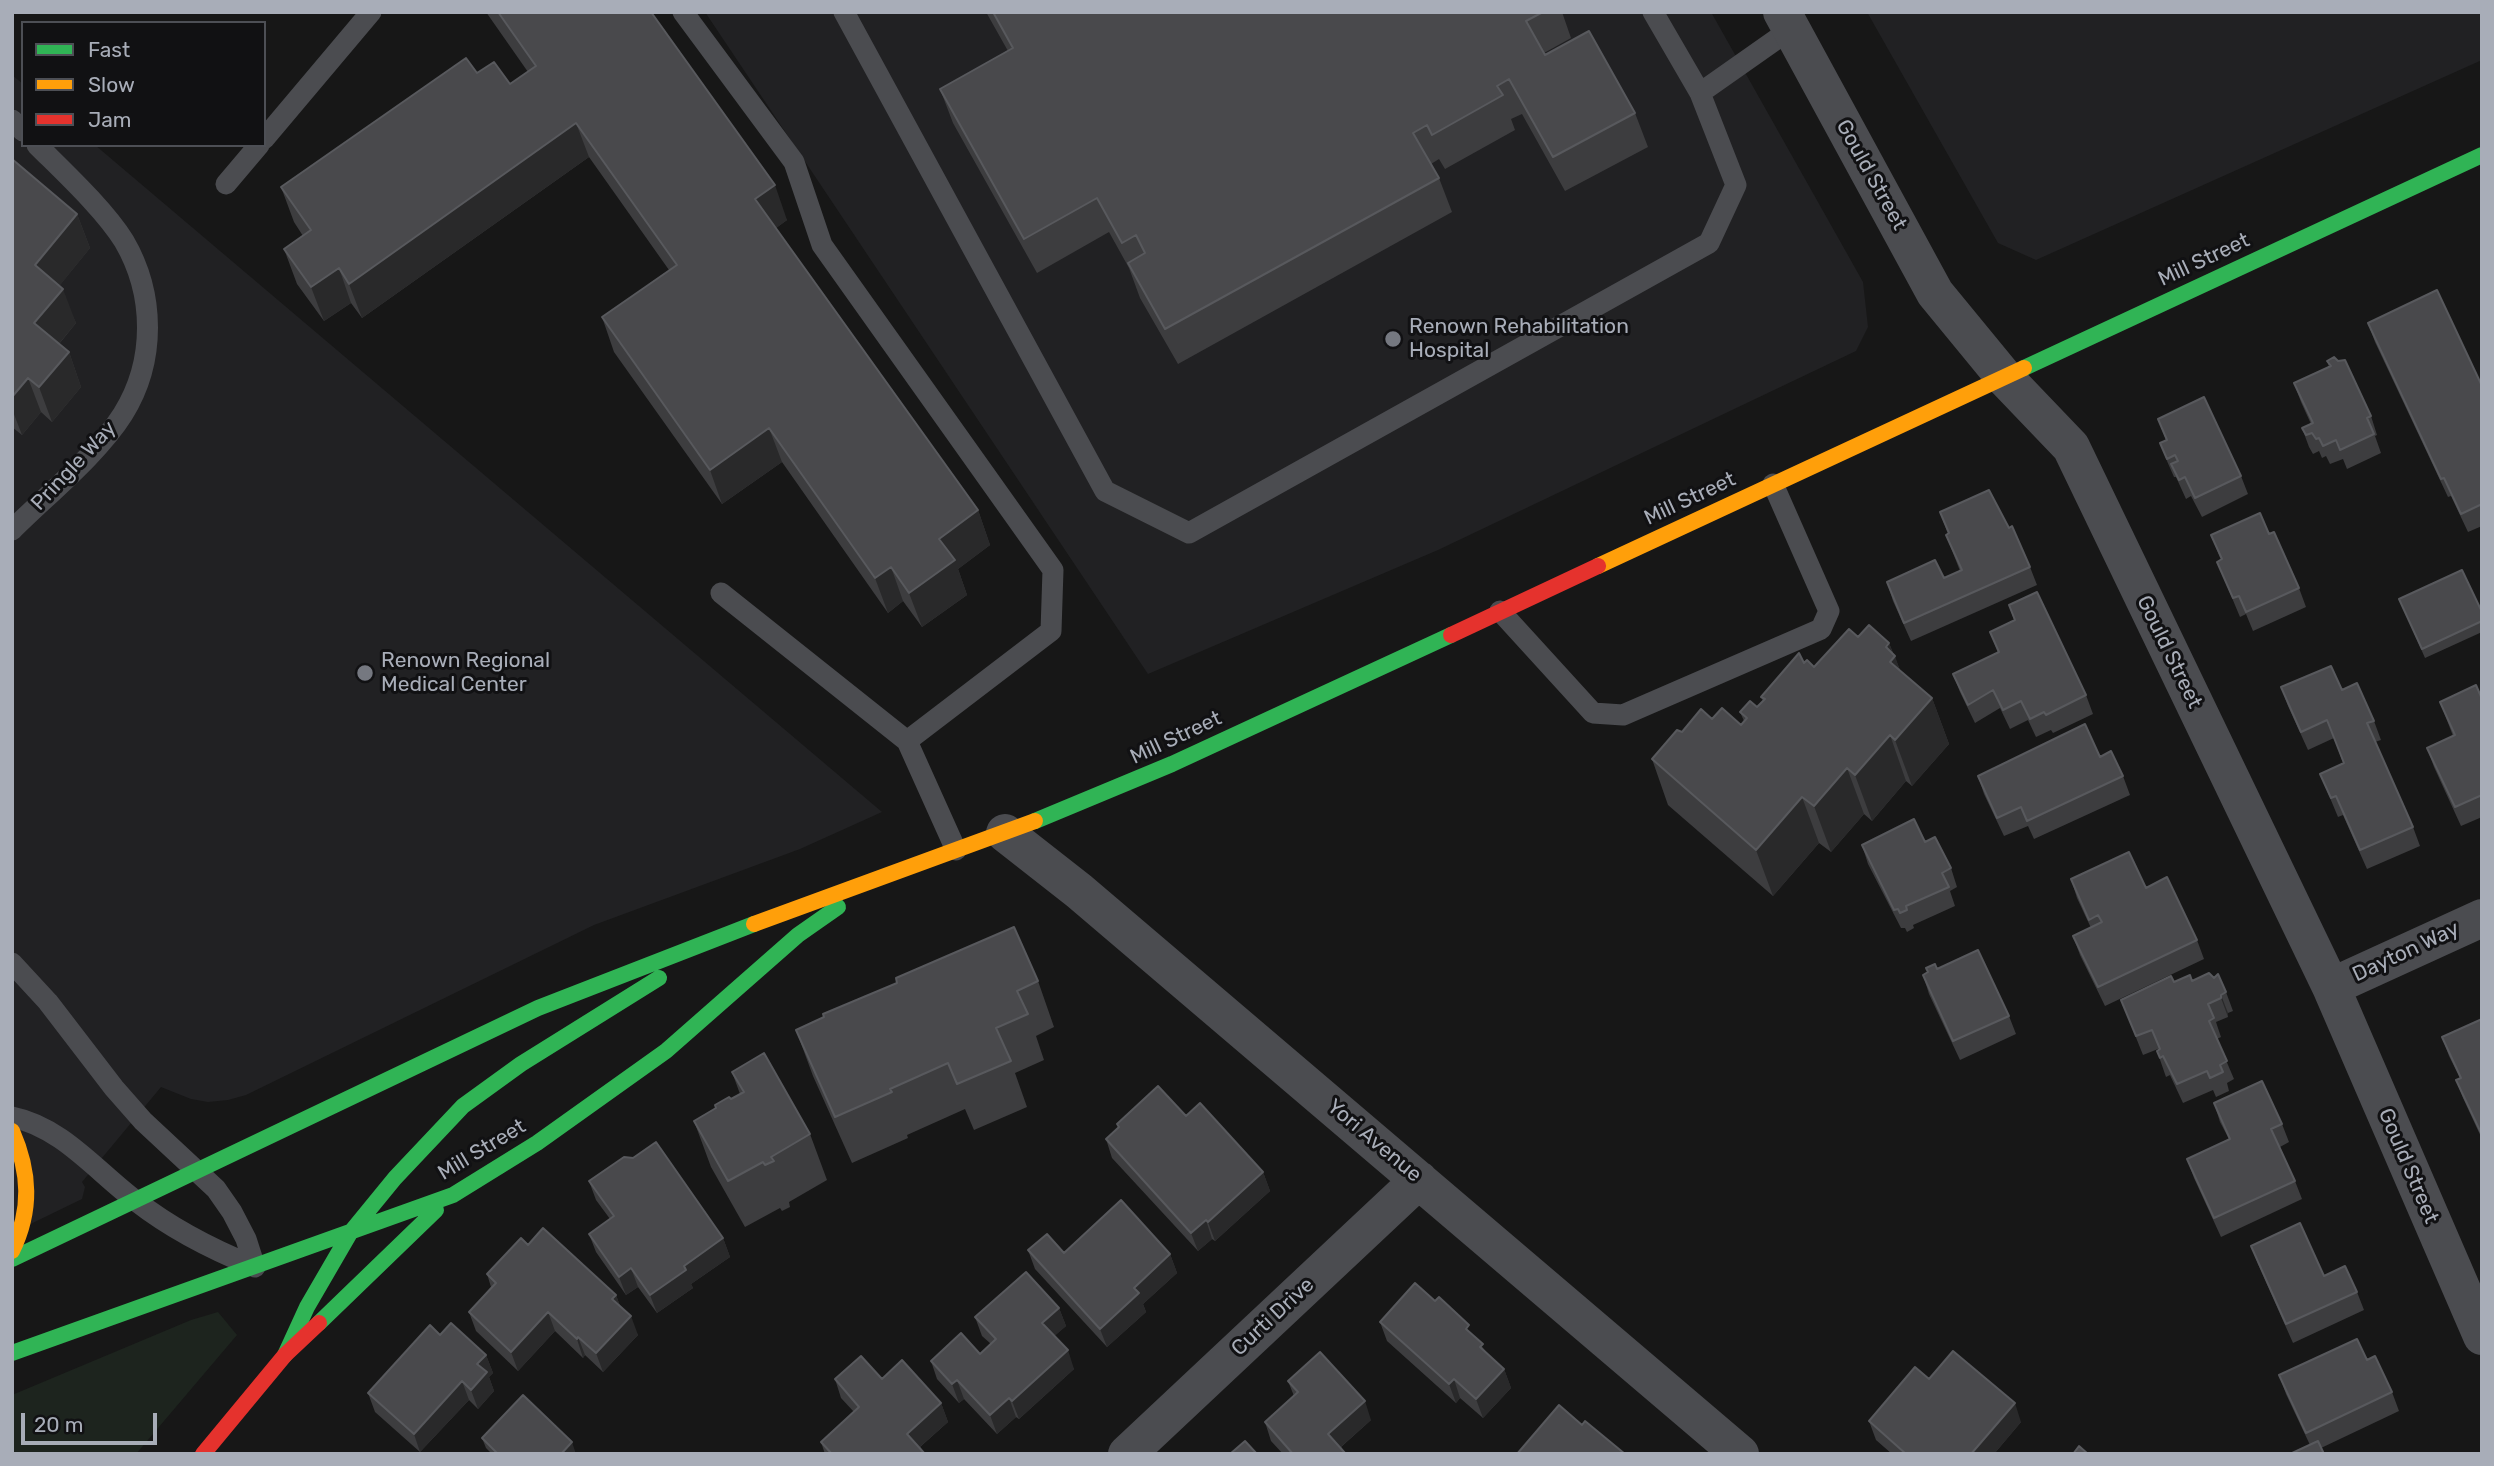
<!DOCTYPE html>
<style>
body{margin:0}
#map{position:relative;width:2494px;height:1466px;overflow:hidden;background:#171717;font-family:Rubik,sans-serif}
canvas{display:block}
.frame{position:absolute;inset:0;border:14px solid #a8adb8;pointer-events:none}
.legend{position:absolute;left:21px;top:21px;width:245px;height:126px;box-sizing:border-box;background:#111113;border:2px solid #4d4f55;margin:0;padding:9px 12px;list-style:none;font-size:21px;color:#a8adb8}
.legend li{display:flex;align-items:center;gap:14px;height:35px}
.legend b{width:35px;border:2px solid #4d4f55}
.scale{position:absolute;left:21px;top:1413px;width:136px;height:32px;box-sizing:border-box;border:4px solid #a8adb8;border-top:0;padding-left:9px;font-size:21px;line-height:24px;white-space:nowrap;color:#a8adb8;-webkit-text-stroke:5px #111113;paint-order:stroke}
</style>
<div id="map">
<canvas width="2494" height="1466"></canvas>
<div class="frame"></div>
<ul class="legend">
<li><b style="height:9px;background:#30b455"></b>Fast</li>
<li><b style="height:9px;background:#ff9f0a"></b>Slow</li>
<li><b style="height:9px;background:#e5322d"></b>Jam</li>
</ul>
<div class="scale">20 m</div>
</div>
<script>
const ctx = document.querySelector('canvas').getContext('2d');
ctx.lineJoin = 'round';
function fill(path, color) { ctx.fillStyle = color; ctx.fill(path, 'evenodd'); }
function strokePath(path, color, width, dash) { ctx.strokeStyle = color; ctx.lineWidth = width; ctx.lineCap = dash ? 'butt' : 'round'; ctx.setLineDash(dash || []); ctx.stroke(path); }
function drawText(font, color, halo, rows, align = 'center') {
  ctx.font = font + ' Rubik,sans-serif'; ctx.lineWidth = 6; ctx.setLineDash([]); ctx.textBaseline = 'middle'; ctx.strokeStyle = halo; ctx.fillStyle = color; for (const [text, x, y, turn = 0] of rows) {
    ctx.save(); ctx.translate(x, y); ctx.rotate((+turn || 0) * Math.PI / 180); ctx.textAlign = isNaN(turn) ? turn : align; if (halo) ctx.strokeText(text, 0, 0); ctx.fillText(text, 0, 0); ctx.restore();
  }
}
fill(new Path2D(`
 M705 12H1711L1863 282 1868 327 1856 351 1438 550 1148 674Z
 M1867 12H2482V60L2036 260 1998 243Z
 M12 75 23 84V145H95L882 812 800 849 594 925 246 1095 228 1100 208 1102 191 1099 161 1087 82 1182 85 1187 82 1199 12 1233Z`), '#212123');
fill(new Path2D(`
 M218 1312 237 1335 136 1454H12V1395L191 1320Z`), '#1d241e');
strokePath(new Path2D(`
 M683 12 794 162 822 245 1053 570 1051 631 907 741
 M844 12 1105 491 1189 533 1709 243 1736 185 1700 93 1791 29
 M1653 12 1700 93
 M12 120 23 131
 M264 139 371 12
 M226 184 259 145
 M12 530C46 496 98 454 123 414 156 361 155 294 124 241 104 209 64 172 37 145
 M721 593 907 741 956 850
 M1500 611 1593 713 1623 715 1821 629 1829 611 1773 484
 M12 963 48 1002 114 1088 143 1121 216 1189 232 1212 246 1239 255 1267
 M12 1117C62 1127 97 1172 136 1201 172 1229 211 1249 253 1266`), '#4b4c50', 21);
strokePath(new Path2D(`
 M1782 12 1935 293 2004 377 2071 447 2331 987 2482 1336
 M1005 833 1079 891 1740 1454
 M2331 987 2482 918
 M1127 1454 1419 1180`), '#4b4c50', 38);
strokePath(new Path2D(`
 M2024 368 2482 155
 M1035 821 1172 764 1451 635
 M12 1259 538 1008 754 924
 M319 1323 436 1210
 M12 1353 453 1195 537 1143 666 1051 798 935 838 907
 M285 1355 307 1307 350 1233 395 1178 463 1106 521 1064 659 978`), '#30b455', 16);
strokePath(new Path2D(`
 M1598 566 2024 368
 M754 924 1035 821
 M12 1131C30 1172 32 1210 12 1251`), '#ff9f0a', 16);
strokePath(new Path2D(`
 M1451 635 1598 566
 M203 1454 285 1355 319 1323`), '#e5322d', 16);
fill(new Path2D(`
 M486 12H651L787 220 776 228 978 510 990 545 958 569 967 595 922 627 903 601 888 613 782 462 722 504 614 352 602 317 669 270 589 157 362 318 351 303 324 321 297 284 284 249 303 236 294 222 281 187 477 73 510 84 528 72Z
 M986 12H1562L1571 38 1544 53 1545 55 1635 113 1648 147 1565 191 1522 114 1511 119 1515 130 1445 169 1439 159 1431 164 1439 178 1452 212 1178 364 1140 298 1129 268 1109 232 1037 273 953 123 940 89 1008 51Z
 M12 159 77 214 90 248 59 286 76 323 59 344 69 352 81 387 52 422 41 412 22 435 12 427Z
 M2368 323 2482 386V526L2468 532 2451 496 2448 497 2375 342Z
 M2327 361 2371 416 2377 435 2375 436 2381 453 2347 469 2343 459 2330 464 2326 456 2322 458 2319 451 2313 454 2309 447 2302 428 2311 424 2301 402 2294 383 2329 367Z
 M2158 419 2241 476 2248 494 2202 517 2191 496 2186 499 2176 477H2174L2167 461 2160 443 2166 440Z
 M1940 512 2030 567 2037 585 1911 641 1893 601 1887 582 1944 578 1960 571 1946 535 1948 534Z
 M2269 534 2299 588 2306 607 2253 631 2246 614 2240 617 2217 562 2221 560 2211 535Z
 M2399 599 2482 612V632L2425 658Z
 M2009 605 2086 695 2093 714 2053 733 2051 730 2036 737 2028 720 2010 729 2000 708 1975 723 1960 692 1953 674 1998 653 1990 632 2014 620Z
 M1889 643 1900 670 1932 698 1949 744 1912 786 1906 781 1872 821 1864 814 1831 852 1819 843 1773 896 1668 805 1652 759 1682 732 1712 719 1741 725 1744 721 1740 712 1757 707 1763 701 1761 697 1804 663 1814 667Z
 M2281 687 2342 690 2374 721 2381 740 2375 742 2413 827 2420 846 2367 869 2343 815 2338 817 2320 774 2343 763 2334 738 2308 750 2288 706Z
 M2482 699V817L2461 826 2434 767 2427 748 2453 736 2440 702Z
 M2100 757 2123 776 2130 795 2034 839 2028 826 2004 836 1984 794 1978 776Z
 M1925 842 1951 868 1957 887 1950 891 1955 906 1913 925 1914 928 1907 932 1905 928H1901L1868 864 1862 845Z
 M2071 879 2146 888 2197 940 2204 959 2105 1006 2080 955 2073 936 2091 928 2077 898Z
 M1937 969 2009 1016 2016 1034 1960 1060 1929 994 1923 975Z
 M2214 978 2226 992 2233 1011 2228 1013V1017L2216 1022 2221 1037 2217 1039 2234 1079 2227 1083 2229 1091 2216 1097 2213 1090 2183 1103 2170 1075 2166 1077 2157 1051 2159 1050 2158 1049 2143 1055 2121 1000 2174 982 2192 981Z
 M1038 981 1054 1027 1036 1036 1044 1060 1015 1073 1027 1107 974 1130 965 1109 907 1135 908 1138 852 1163 813 1076 796 1030Z
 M2482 1019V1139L2463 1098 2456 1080 2460 1078 2449 1056 2442 1037Z
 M732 1072 810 1134 827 1180 789 1202 790 1207 782 1211 780 1208 745 1227 711 1167 694 1121 740 1094Z
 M2214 1103 2282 1124 2289 1142 2280 1147 2295 1181 2302 1199 2221 1237 2194 1178 2187 1159 2229 1139 2220 1122Z
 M1186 1116 1263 1172 1270 1191 1215 1241 1212 1239 1198 1251 1112 1158 1106 1139 1118 1128 1117 1124Z
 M589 1181 723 1238 730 1257 691 1284 693 1288 657 1313 638 1287 626 1295 596 1252 589 1234 610 1219 596 1200Z
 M528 1245 616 1295 620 1306 638 1335 603 1372 585 1355 583 1358 555 1331 518 1371 476 1331 469 1312 491 1287 487 1274Z
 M2251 1246 2324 1276 2357 1292 2364 1310 2293 1343 2258 1264Z
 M1028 1250 1064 1253 1170 1254 1177 1273 1143 1304 1146 1312 1107 1347 1035 1269Z
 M1059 1308 1066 1326 1054 1336 1074 1369 1019 1419 1016 1417 997 1434 964 1399 959 1403 937 1379 931 1361 980 1354 991 1344 982 1336 975 1317Z
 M1380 1322 1472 1334 1487 1353 1504 1369 1511 1388 1483 1418 1460 1398 1456 1403 1387 1341Z
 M440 1335 486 1355 493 1373 489 1377 494 1391 478 1409 469 1400 420 1452 375 1412 368 1393Z
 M2367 1360 2392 1392 2399 1411 2321 1448 2310 1445 2286 1394 2279 1375Z
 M835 1379H882L941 1403 948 1422 920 1447 925 1454H825L821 1442 854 1412 841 1398Z
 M1929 1379 2021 1422 1994 1454H1892L1876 1440 1869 1421Z
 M1288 1381 1371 1420 1341 1447 1346 1454H1283L1271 1441 1265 1422 1294 1396Z
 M482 1438 575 1451 573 1454H492L486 1448Z`), '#3d3d3f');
fill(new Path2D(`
 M576 123 589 157 362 318 349 284Z
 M775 185 787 220 768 234 755 199Z
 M77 214 90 248 48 300 35 265Z
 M339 268 351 303 324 321 311 287Z
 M63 289 76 323 47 358 34 323Z
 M69 352 81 387 52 422 39 387Z
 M28 378 41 412 22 435 12 409V397Z
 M769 428 782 462 722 504 710 470Z
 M978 510 990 545 958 569 967 595 922 627 909 593 939 539Z
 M891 567 903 601 888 613 875 578Z
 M1889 643 1894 656H1895L1911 702 1890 662 1886 647Z
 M1932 698 1949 744 1912 786 1895 740Z
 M1890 735 1906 781 1872 821 1855 775Z
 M1847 768 1864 814 1831 852 1814 806Z
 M1802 797 1819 843 1773 896 1756 850Z
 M2221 995 2228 1013V1017L2221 998Z
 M1263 1172 1270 1191 1215 1241 1208 1222Z
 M1206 1220 1212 1239 1198 1251 1191 1233Z
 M723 1238 730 1257 691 1284 693 1288 657 1313 650 1295 684 1266Z
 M1170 1254 1177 1273 1143 1304 1146 1312 1107 1347 1100 1329 1134 1288Z
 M631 1268 638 1287 626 1295 619 1277Z
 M616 1295 623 1314 612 1299Z
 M1059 1308 1066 1326 1049 1341 1042 1323Z
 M548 1312 555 1331 518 1371 511 1352Z
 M631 1316 638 1335 603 1372 596 1353Z
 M578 1337 585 1355 583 1358 577 1339Z
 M1068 1350 1074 1369 1019 1419 1012 1401Z
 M486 1355 493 1373 489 1377 494 1391 478 1409 471 1390 477 1364Z
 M1504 1369 1511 1388 1483 1418 1476 1399Z
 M1454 1379 1460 1398 1456 1403 1449 1384Z
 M957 1380 964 1399 959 1403 952 1384Z
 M462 1381 469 1400 420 1452 414 1434Z
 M1009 1398 1016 1417 997 1434 990 1415Z
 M1365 1401 1371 1420 1335 1452 1328 1434Z
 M941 1403 948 1422 914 1452 907 1434Z
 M2015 1403 2021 1422 1994 1454H1971Z
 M572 1442 575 1451 573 1454H561Z`), '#29292a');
const building = new Path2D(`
 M498 12H651L775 185 755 199 978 510 939 539 955 560 909 593 891 567 875 578 769 428 710 470 602 317 677 265 576 123 349 284 339 268 311 287 284 249 311 230 281 187 466 58 477 73 494 62 510 84 536 66Z
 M993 12H1543L1526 21 1545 55 1589 31 1635 113 1553 157 1509 79 1497 86 1503 95 1432 135 1427 125 1413 133 1439 178 1165 329 1128 263 1145 253 1136 235 1122 243 1097 198 1024 239 940 89 1013 48Z
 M12 159 77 214 35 265 63 289 34 323 69 352 39 387 28 378 12 397Z
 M2437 290 2482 386V504L2461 514 2444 478 2441 479 2368 323Z
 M2334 357 2338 361 2345 360 2371 416 2367 418 2374 434 2340 450 2336 440 2323 446 2319 438 2316 439 2312 433 2306 435 2302 428 2313 423 2294 383 2331 366 2327 361Z
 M2204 397 2241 476 2195 498 2185 477 2179 480 2171 464 2178 461 2175 455 2167 459 2160 443 2167 440 2158 419Z
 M1989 490 2009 528 2012 526 2030 567 1904 623 1887 582 1935 560 1944 578 1962 570 1946 535 1949 533 1940 512Z
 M2260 513 2269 534 2274 532 2299 588 2246 612 2239 596 2233 598 2217 562 2222 559 2211 535Z
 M2462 570 2482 612V621L2422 649 2399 599Z
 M2037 592 2086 695 2046 715 2044 712 2030 719 2021 701 2003 710 1993 690 1968 705 1953 674 1999 652 1990 632 2015 620 2009 605Z
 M1869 625 1889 643 1886 647 1895 656 1890 662 1932 698 1895 740 1890 735 1855 775 1847 768 1814 806 1802 797 1756 850 1652 759 1677 730 1682 732 1701 709 1712 719 1722 708 1741 725 1747 718 1740 712 1750 701 1757 707 1765 699 1761 697 1799 653 1804 663 1807 660 1814 667 1849 629 1858 637Z
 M2331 666 2342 690 2357 683 2374 721 2367 723 2413 827 2360 850 2336 796 2331 798 2320 774 2344 763 2327 720 2301 732 2281 687Z
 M2476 685 2482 699V795L2455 807 2427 748 2455 735 2440 702Z
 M2085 724 2100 757 2111 751 2123 776 2027 821 2021 807 1997 818 1978 776Z
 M1914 819 1925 842 1935 837 1951 868 1942 873 1949 887 1906 906 1907 910 1900 913 1898 909 1894 910 1862 845Z
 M2129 852 2146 888 2167 877 2197 940 2098 987 2073 936 2102 922 2098 915 2089 920 2071 879Z
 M1014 927 1038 981 1017 991 1028 1014 996 1028 1011 1061 957 1084 948 1063 890 1089 892 1092 835 1117 796 1030 824 1017 823 1014 897 983 896 978Z
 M1978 950 2009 1016 1953 1041 1923 975 1928 972 1926 968 1935 964 1937 969Z
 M2209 973 2214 978 2218 974 2226 992 2221 995V998L2208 1004 2214 1018 2209 1021 2227 1061 2220 1065 2223 1072 2210 1078 2207 1071 2177 1084 2163 1056 2160 1058 2157 1051 2160 1049 2152 1030 2136 1036 2121 1000 2171 976 2174 982 2190 975 2192 981Z
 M2482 1019V1135L2456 1080 2461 1078 2442 1037Z
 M764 1053 810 1134 771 1157 774 1161 765 1165 763 1162 728 1181 694 1121 716 1108 715 1105 729 1097 731 1099 744 1092 732 1072Z
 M2262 1081 2282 1124 2271 1129 2295 1181 2214 1218 2187 1159 2230 1139 2214 1103Z
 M1158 1086 1186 1116 1200 1103 1263 1172 1208 1222 1206 1220 1191 1233 1106 1139 1119 1127 1117 1124Z
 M656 1142 723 1238 684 1266 686 1270 650 1295 631 1268 619 1277 589 1234 614 1216 589 1181 624 1157 633 1158Z
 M1121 1200 1170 1254 1134 1288 1139 1293 1100 1329 1028 1250 1047 1234 1064 1253Z
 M2300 1223 2324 1276 2345 1266 2357 1292 2286 1324 2251 1246Z
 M543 1228 616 1295 612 1299 631 1316 596 1353 578 1337 577 1339 548 1312 511 1352 469 1312 496 1283 487 1274 521 1238 528 1245Z
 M1026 1272 1059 1308 1042 1323 1068 1350 1012 1401 1009 1398 990 1415 957 1380 952 1384 931 1361 961 1333 980 1354 996 1339 975 1317Z
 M1415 1283 1435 1301 1439 1297 1469 1325 1466 1329 1483 1344 1480 1347 1504 1369 1476 1399 1454 1379 1449 1384 1380 1322Z
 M451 1323 486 1355 477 1364 487 1372 471 1390 462 1381 414 1434 368 1393 430 1325 440 1335Z
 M2357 1339 2367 1360 2375 1356 2392 1392 2306 1433 2279 1375Z
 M1953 1351 2015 1403 1971 1454H1906L1869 1421 1915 1367 1929 1379Z
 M1320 1352 1365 1401 1328 1434 1345 1453 1344 1454H1293L1265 1422 1298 1392 1288 1381Z
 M861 1356 882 1379 902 1360 941 1403 907 1434 925 1454H832L821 1442 859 1407 835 1379Z
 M523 1395 572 1442 561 1454H498L482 1438Z
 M1559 1405 1582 1425 1585 1421 1625 1454H1517Z
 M1245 1441 1257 1454H1230Z
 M2318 1441 2324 1454H2290Z
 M2079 1446 2088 1454H2073Z`);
fill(building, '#49494c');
strokePath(building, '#58595d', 2);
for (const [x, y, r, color] of [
 [1393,339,9,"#757880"],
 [365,673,9,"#757880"]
]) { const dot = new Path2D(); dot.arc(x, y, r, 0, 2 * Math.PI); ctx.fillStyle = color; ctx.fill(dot); strokePath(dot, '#111113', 2.5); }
drawText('21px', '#a8adb8', '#111113', [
 ["Gould Street",1871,175,61],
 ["Mill Street",2204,260,-25],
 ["Pringle Way",74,466,-47],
 ["Mill Street",1690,499,-25],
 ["Gould Street",2169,652,64],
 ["Mill Street",1176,738,-25],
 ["Dayton Way",2406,952,-25],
 ["Yori Avenue",1374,1141,40],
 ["Mill Street",482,1150,-31],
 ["Gould Street",2408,1166,67],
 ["Curti Drive",1273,1317,-43]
]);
drawText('21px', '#a8adb8', '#111113', [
 ["Renown Rehabilitation",1409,327],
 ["Hospital",1409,351],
 ["Renown Regional",381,661],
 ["Medical Center",381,685]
], 'left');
</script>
